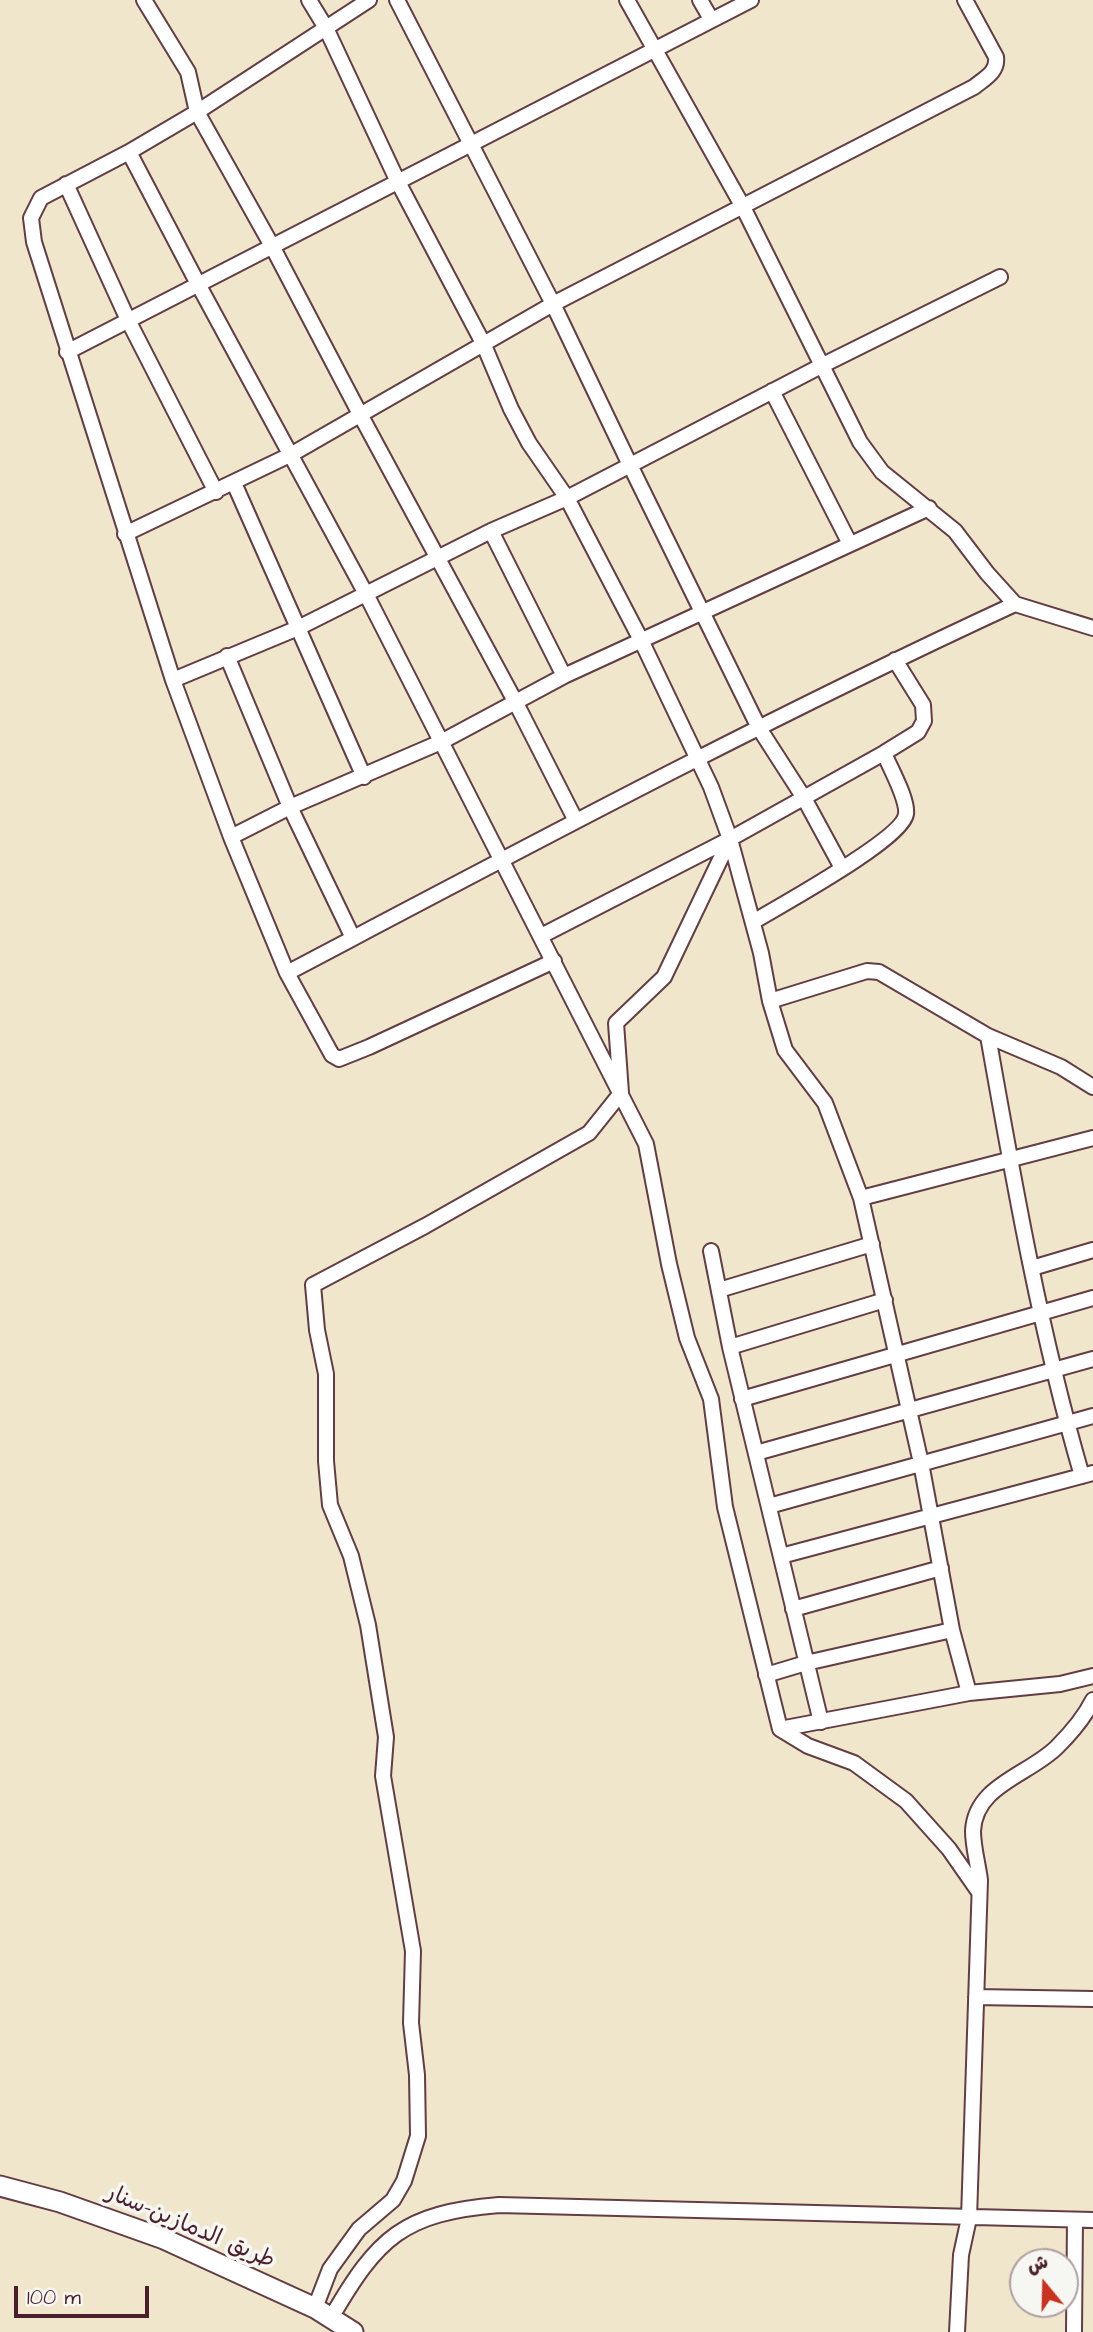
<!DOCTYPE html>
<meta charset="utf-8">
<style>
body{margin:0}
#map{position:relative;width:1093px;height:2332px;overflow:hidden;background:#efe6cc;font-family:"Architects Daughter","Playpen Sans Arabic",sans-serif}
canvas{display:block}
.north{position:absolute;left:1009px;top:2248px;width:70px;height:70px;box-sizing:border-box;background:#f6f6f2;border:2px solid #b1a0a2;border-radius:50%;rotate:341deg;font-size:19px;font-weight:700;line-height:28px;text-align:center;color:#4a1f2b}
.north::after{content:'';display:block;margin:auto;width:24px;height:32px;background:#c8321e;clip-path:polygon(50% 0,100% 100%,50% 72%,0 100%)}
.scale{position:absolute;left:14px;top:2286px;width:135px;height:32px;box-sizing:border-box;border:4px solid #4a1f2b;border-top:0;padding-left:9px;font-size:21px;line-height:24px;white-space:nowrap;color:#4a1f2b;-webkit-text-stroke:5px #f6f6f2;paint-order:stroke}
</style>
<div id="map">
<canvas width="1093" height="2332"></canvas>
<div class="north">ش</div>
<div class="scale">100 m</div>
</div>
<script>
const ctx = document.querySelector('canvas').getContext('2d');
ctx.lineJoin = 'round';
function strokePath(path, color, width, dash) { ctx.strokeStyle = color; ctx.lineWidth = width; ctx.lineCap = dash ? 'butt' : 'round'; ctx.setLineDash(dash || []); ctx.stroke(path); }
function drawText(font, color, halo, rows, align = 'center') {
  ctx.font = font + ' "Architects Daughter","Playpen Sans Arabic",sans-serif'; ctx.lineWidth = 7; ctx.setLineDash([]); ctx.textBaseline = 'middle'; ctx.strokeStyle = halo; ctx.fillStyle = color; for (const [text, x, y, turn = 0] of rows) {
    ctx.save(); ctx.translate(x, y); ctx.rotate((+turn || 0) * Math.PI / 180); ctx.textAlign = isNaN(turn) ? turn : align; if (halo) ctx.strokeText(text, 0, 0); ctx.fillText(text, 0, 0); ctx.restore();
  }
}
const minor = new Path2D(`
 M144 0 188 72 197 112 272 246 361 416 516 703 576 821
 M309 0 326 28 398 182 483 343 511 409 529 443 567 498 641 640 711 787 730 839 664 977 616 1023 621 1093 589 1133 425 1226 313 1285 317 1330 326 1374V1461L330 1505 351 1556 368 1625 386 1737 383 1776 413 1951 411 2023 417 2075 418 2136 404 2181 393 2200 359 2229 330 2269 315 2308
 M369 0 197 112 129 152 41 198 31 218 34 242 173 680 231 837 287 973 332 1055 339 1059 369 1047 554 961
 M397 0 553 304 630 465 759 728 804 798 842 868
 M627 0 743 207 860 442 882 472 955 531 987 573 1015 604 1093 628
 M700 0 711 19
 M129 152 198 284 366 594 646 1144 669 1264 687 1338 711 1399 725 1507 780 1729 808 1746 854 1763 906 1801 949 1849 979 1892
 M66 184 128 320 216 492
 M67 352 751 0
 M772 391 850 544
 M234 483 364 777
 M491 531 564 676
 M125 534 292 454 553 304 974 87C985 78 998 72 996 57L965 0
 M227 656 290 807 353 938
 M173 680 298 628 491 531 567 498 821 366 1000 277
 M231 837 290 807 441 742 564 676 929 508
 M730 839 761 953 770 1001 785 1050 825 1103 861 1198 921 1463 952 1630 969 1693 1060 1684 1093 1676
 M753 922C779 906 903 839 906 814 908 799 890 768 884 753
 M541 936 730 839 884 753 918 732 924 721 923 705 895 660
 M287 973C528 846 768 718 1015 604
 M770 1001 867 971 879 972 988 1036 1061 1067 1093 1087
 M988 1036C1014 1183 1040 1332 1082 1476
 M861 1198 1093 1138
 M711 1251 730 1347 821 1722
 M1032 1268 1093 1250
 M719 1290 872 1244
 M730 1347 885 1300
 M742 1399 1093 1298
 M756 1453 1093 1359
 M769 1506 1093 1416
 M781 1556 1093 1473
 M793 1609 941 1568
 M766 1675 806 1663 952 1630
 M780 1729 969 1693
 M976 1997 1093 1999
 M331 2318C378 2237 403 2213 499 2205L1093 2220
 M957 2332 961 2255 969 2218 980 1880C978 1864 973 1847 973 1831 975 1785 1029 1775 1057 1747 1070 1734 1085 1716 1093 1700
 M1074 2332 1075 2220`);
const highway = new Path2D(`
 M0 2186 60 2202 164 2239 315 2308 353 2332`);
strokePath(minor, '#633d43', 18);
strokePath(highway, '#633d43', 23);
strokePath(minor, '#fff', 14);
strokePath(highway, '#fff', 19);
drawText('23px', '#4a1f2b', '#f6f6f2', [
 ["طريق الدمازين-سنار",190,2228,23]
]);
</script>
